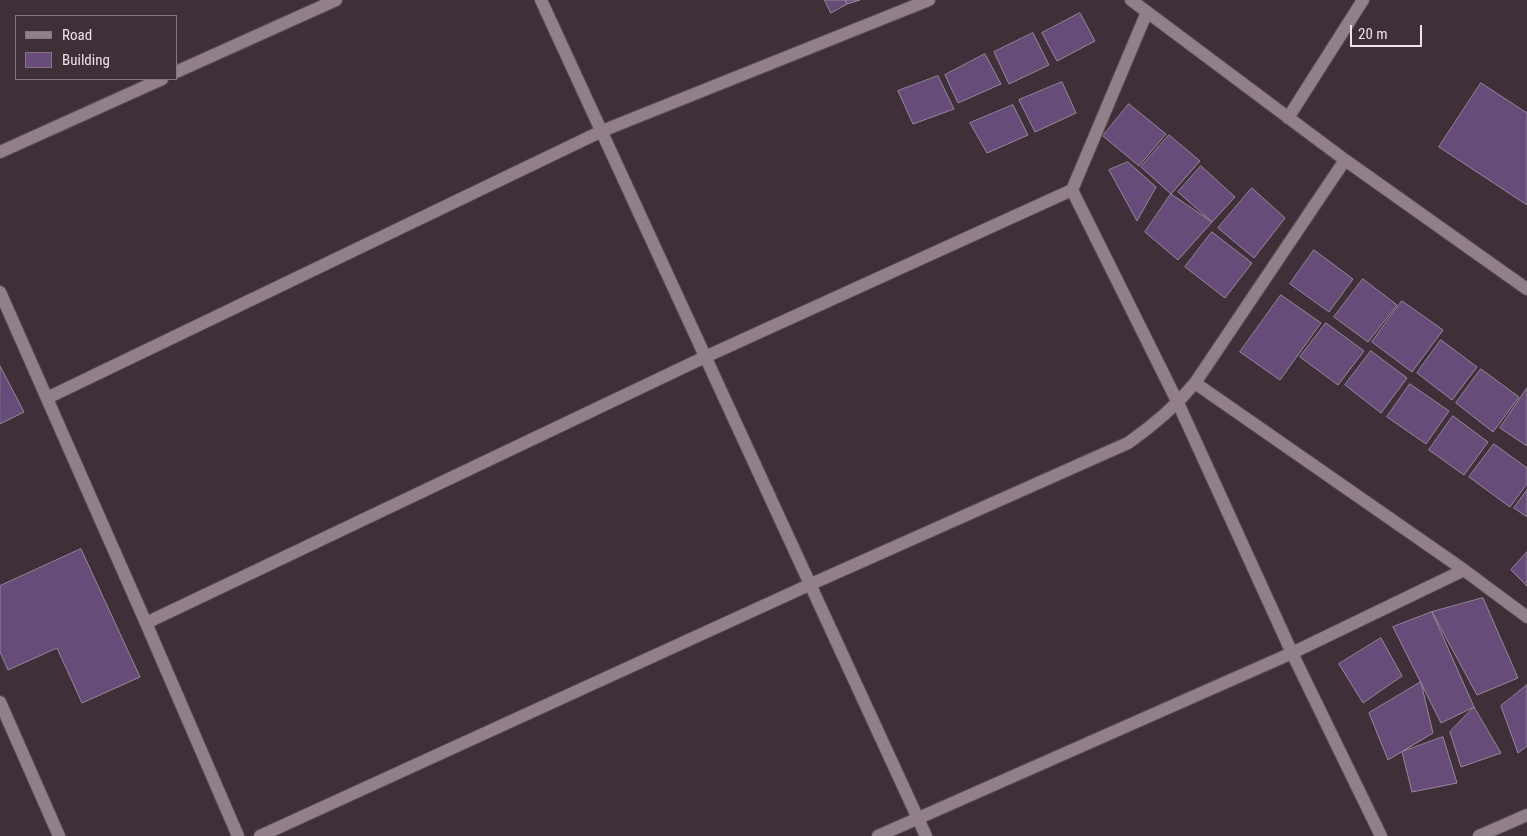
<!DOCTYPE html>
<style>
body{margin:0}
#map{position:relative;width:1527px;height:836px;overflow:hidden;background:#3f2f38;font-family:"Roboto Condensed",sans-serif}
canvas{display:block}
.legend{position:absolute;left:15px;top:15px;width:162px;height:65px;box-sizing:border-box;background:#3f2f38;border:1px solid #85777e;margin:0;padding:6px 9px;list-style:none;font-size:15px;color:#ede2e8}
.legend li{display:flex;align-items:center;gap:10px;height:25px}
.legend b{width:25px;border:1px solid #85777e}
.scale{position:absolute;left:1350px;top:25px;width:72px;height:22px;box-sizing:border-box;border:2px solid #ede2e8;border-top:0;padding-left:6px;font-size:15px;line-height:18px;white-space:nowrap;color:#ede2e8;-webkit-text-stroke:4px #3f2f38;paint-order:stroke}
</style>
<div id="map">
<canvas width="1527" height="836"></canvas>
<ul class="legend">
<li><b style="height:6px;background:#917f89"></b>Road</li>
<li><b style="height:14px;background:#674b78"></b>Building</li>
</ul>
<div class="scale">20 m</div>
</div>
<script>
const ctx = document.querySelector('canvas').getContext('2d');
ctx.lineJoin = 'round';
function fill(path, color) { ctx.fillStyle = color; ctx.fill(path, 'evenodd'); }
function strokePath(path, color, width, dash) { ctx.strokeStyle = color; ctx.lineWidth = width; ctx.lineCap = dash ? 'butt' : 'round'; ctx.setLineDash(dash || []); ctx.stroke(path); }
const building = new Path2D(`
 M825 0H845L847 4 831 13Z
 M846 0H860L847 4Z
 M1080 13 1095 41 1057 61 1042 33Z
 M1033 33 1049 65 1009 84 994 52Z
 M985 54 1001 84 958 103 945 75Z
 M938 76 954 109 913 124 898 91Z
 M1062 82 1076 113 1035 132 1019 100Z
 M1481 83 1527 113V205L1439 147Z
 M1129 104 1166 134 1139 166 1103 136Z
 M1013 105 1028 135 987 153 970 123Z
 M1169 135 1200 161 1171 194 1141 167Z
 M1128 162 1156 187 1137 221 1109 170Z
 M1201 166 1235 197 1212 222 1178 192Z
 M1252 188 1285 218 1254 258 1218 228Z
 M1171 194 1212 222 1178 260 1145 232Z
 M1212 232 1252 263 1225 298 1185 267Z
 M1314 250 1353 279 1329 312 1290 284Z
 M1363 279 1397 305 1368 342 1334 317Z
 M1281 295 1321 323 1280 380 1240 352Z
 M1402 301 1443 330 1412 372 1372 342Z
 M1326 323 1364 351 1338 385 1300 357Z
 M1441 340 1477 367 1452 400 1417 373Z
 M1371 351 1407 378 1381 413 1345 385Z
 M0 366 24 412 0 424Z
 M1481 369 1519 397 1493 432 1456 403Z
 M1410 384 1449 411 1426 444 1387 417Z
 M1527 388V446L1500 428Z
 M1453 416 1488 442 1464 475 1429 450Z
 M1494 444 1527 468V484L1510 507 1469 477Z
 M1527 490V517L1514 508Z
 M81 549 140 677 82 703 57 648 8 670 0 652V586Z
 M1527 552V586L1511 570Z
 M1483 598 1518 678 1477 695 1432 612Z
 M1432 612 1474 707 1441 723 1393 627Z
 M1381 638 1402 676 1363 703 1339 664Z
 M1421 682 1433 733 1388 760 1369 713Z
 M1527 685V746L1518 753 1501 706Z
 M1474 707 1501 753 1461 767 1450 732Z
 M1443 737 1457 783 1412 792 1402 752Z`);
fill(building, '#674b78');
strokePath(building, '#948a9a', 1);
const minor = new Path2D(`
 M541 0 926 836
 M1131 0 1345 160 1527 289
 M176 72 336 0
 M1288 118 1363 0
 M0 152 162 79
 M1072 190 1178 403 1292 653 1381 836
 M0 292 146 623 238 836
 M1195 383 1464 570 1527 617
 M47 398 602 131 929 0
 M146 623 705 357 1072 190 1147 12
 M0 702 59 836
 M260 836 809 585 1128 443C1154 425 1174 408 1195 383L1345 160
 M878 836 1292 653 1464 570
 M1479 836 1527 815`);
strokePath(minor, '#594c53', 14);
strokePath(minor, '#917f89', 12);
</script>
